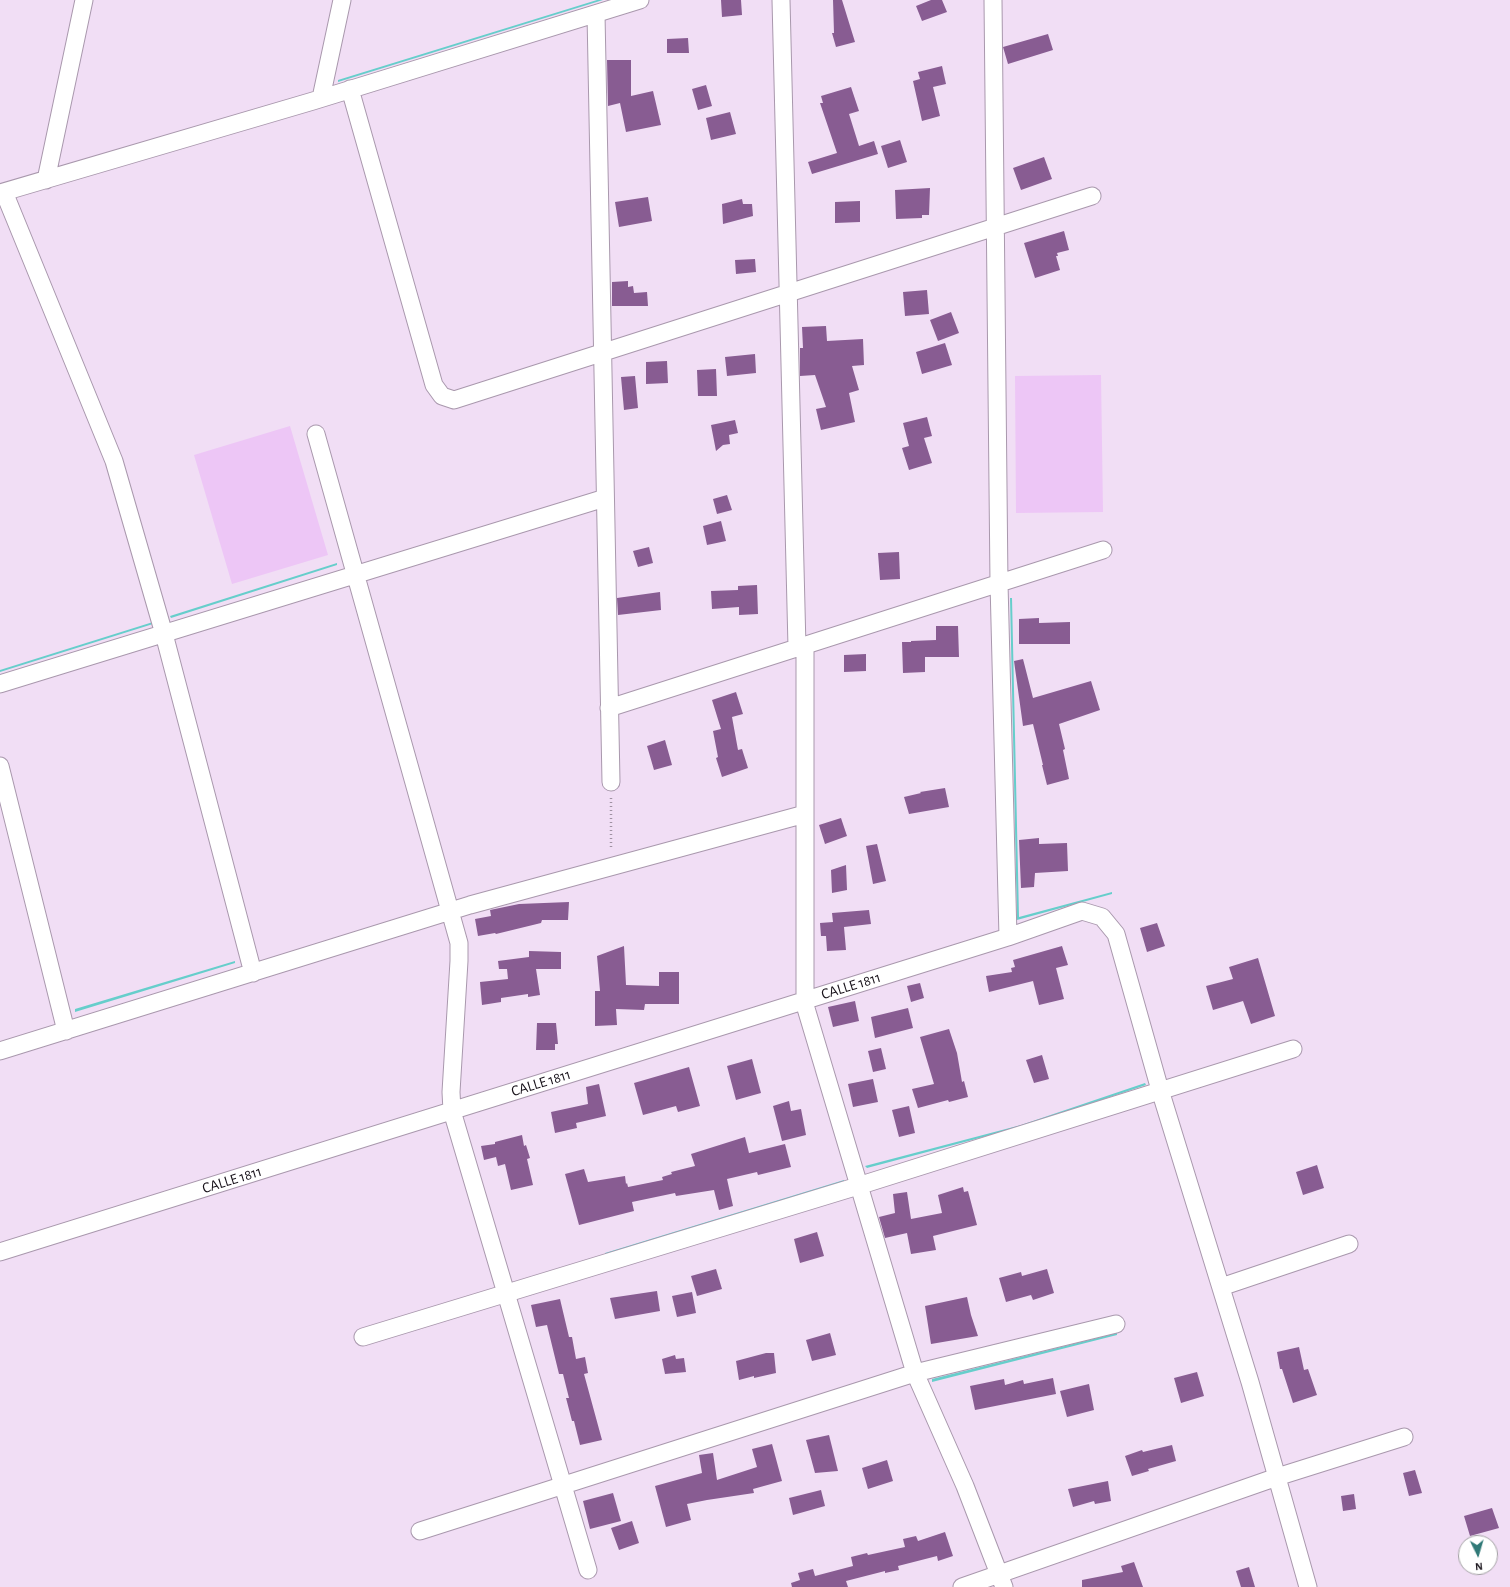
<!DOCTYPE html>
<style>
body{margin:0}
#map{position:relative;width:1510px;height:1587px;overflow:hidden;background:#f1def5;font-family:"Alegreya Sans",sans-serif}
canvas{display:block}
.north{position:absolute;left:1458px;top:1535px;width:40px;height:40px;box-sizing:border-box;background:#fff;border:1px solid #a2a0a3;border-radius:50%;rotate:175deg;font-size:11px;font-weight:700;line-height:16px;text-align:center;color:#171119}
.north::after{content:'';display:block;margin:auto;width:14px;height:18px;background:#307977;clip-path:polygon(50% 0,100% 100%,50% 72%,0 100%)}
</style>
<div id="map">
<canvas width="1510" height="1587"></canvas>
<div class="north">N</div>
</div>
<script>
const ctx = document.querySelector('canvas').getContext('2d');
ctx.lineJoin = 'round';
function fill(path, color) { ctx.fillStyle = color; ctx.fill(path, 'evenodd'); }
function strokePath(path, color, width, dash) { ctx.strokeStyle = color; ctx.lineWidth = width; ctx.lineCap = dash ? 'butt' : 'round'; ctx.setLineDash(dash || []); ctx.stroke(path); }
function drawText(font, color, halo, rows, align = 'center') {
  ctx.font = font + ' "Alegreya Sans",sans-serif'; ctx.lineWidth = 3; ctx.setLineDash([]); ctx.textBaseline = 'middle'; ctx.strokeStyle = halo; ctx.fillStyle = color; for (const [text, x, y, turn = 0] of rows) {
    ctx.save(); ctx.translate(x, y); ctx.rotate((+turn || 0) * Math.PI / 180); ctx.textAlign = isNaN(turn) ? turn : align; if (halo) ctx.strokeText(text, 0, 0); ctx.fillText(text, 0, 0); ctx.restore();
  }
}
fill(new Path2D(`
 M1101 375 1103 512 1016 513 1015 376Z
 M290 426 328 555 232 584 194 455Z`), '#edc6f6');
fill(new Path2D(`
 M597 0H603L338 82V80Z
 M337 563V565L171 618 170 616Z
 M1010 598H1012L1019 917 1112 892V894L1017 920Z
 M153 622V624L0 672V670Z
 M235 961V963L75 1012V1009Z
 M1145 1083 1146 1085 1021 1127 867 1168 865 1166 1021 1125Z
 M844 1180V1182L605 1255V1253Z
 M1117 1333V1335L932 1382V1379Z`), '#66cecb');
fill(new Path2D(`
 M721 0H741L742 15 722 17Z
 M833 0H842L855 42 836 47 832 33H834Z
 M931 0H942L947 12 922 21 916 6Z
 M1048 34 1053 50 1008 64 1003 47Z
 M688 38 689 53H667V39Z
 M607 60H631V96L653 91 661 125 626 132 620 103 608 106Z
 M942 66 946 84 933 87 940 116 922 121 913 81 920 79 918 72Z
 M706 85 712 106 698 110 692 89Z
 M851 87 859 111 849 114 859 146 874 141 878 154 812 174 808 162 837 153 820 103H823L821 96Z
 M730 112 736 134 711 140 706 118Z
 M900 140 907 162 888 168 881 146Z
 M1044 157 1052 179 1021 190 1013 168Z
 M930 188 929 215H922V218L896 219 895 190Z
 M648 197 652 221 619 227 615 202Z
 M742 199 743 204H752L753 216 723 224 722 204Z
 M860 201V222L835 223V202Z
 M1064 231 1069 250 1057 253 1058 256H1056L1060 270 1035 278 1024 243Z
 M755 259 756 272 736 274 735 260Z
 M628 281V287L633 286 634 293 647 292 648 306H612V282Z
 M927 290 929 314 905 316 903 292Z
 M951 312 959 333 938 341 930 320Z
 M826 326 827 341 863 339 864 365 852 366 859 390 849 393 855 422 821 430 816 409 826 407 815 375 800 376V348H803L802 327Z
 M945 343 952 365 922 374 916 352Z
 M755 354 756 373 727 376 725 357Z
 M667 361 668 383 646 384V362Z
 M716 369 717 396H698L697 370Z
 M635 376 638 408 624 410 621 377Z
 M927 417 932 436 924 438 932 463 909 470 902 448 909 446 903 423Z
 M735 420 738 433 729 435 730 444 723 445 716 451 711 425Z
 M727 495 732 510 717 514 713 499Z
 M721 521 726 541 707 545 703 526Z
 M649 547 653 563 638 567 633 551Z
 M899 552 900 579 880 580 878 553Z
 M757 585 758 614 739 615V607L712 609 711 591 738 590V586Z
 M660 592 661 610 618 615 617 598Z
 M1039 618V623L1070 622V644H1019V619Z
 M936 626H958L959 657H925V672L903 673 902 642H911V641L936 640Z
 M866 654V671L844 672V655Z
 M1023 659 1033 698 1091 681 1100 710 1059 724 1065 749 1063 750 1069 779 1047 785 1042 765H1043L1033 724 1023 726 1014 661Z
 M736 692 743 714 732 717 738 750 742 749 748 768 722 777 716 758 718 757 713 731 721 729 712 700Z
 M665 740 672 765 654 770 647 746Z
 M945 788 949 807 909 814 904 797 921 793 920 792Z
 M841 818 847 836 825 844 819 825Z
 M1039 838V844L1067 843 1068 871 1035 873 1034 887 1021 888 1019 840Z
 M877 844 886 881 873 884 866 846Z
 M846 865 847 890 832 893 831 870Z
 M569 902 568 920H542L541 923 496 934 495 933 478 936 475 919 491 916 490 910 519 904Z
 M869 910 871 924 844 927 846 950 827 951 826 936H821L820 923 833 922 832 913Z
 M1157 923 1165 946 1147 952 1140 928Z
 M624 946 626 985 659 986V972H679V1004H645L644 1010 616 1009 617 1025 595 1026V991H600L597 956Z
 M1062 946 1068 965 1056 968 1064 999 1039 1005 1033 981 989 992 986 976 1012 972 1011 968 1015 967 1013 960Z
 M529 951 561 952V969H536L540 995 528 997V994L501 998V1002L482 1005 480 982 508 979 507 969H499L498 961 529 957Z
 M1258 958 1275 1016 1251 1024 1243 1001 1213 1010 1206 986 1233 979 1229 967Z
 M920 983 924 998 911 1002 907 986Z
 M855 1001 859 1021 833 1027 828 1007Z
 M908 1008 913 1028 875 1038 871 1017Z
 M537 1023H556L558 1044H555V1050H536Z
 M949 1029 957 1053 962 1082 964 1081 968 1097 949 1102 948 1100 918 1108 912 1089 934 1084 920 1037Z
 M881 1048 886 1069 873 1072 868 1051Z
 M1042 1055 1049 1079 1034 1083 1026 1060Z
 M752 1059 761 1093 736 1100 727 1066Z
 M689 1067 700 1106 678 1112 676 1106 643 1115 634 1083Z
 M873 1079 878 1102 853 1107 848 1084Z
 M599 1084 606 1116 576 1123 577 1128 555 1133 551 1112 588 1104 586 1087Z
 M789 1101 791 1111 801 1109 806 1135 782 1141 773 1106Z
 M909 1106 915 1133 899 1137 892 1110Z
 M522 1135 524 1146 526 1145 530 1158 527 1159 533 1185 511 1190 505 1164 498 1166 496 1157 484 1160 481 1146 495 1144V1142Z
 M745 1137 749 1153 785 1144 791 1167 758 1175 757 1172 727 1179 733 1206 719 1210 714 1190 676 1196 675 1193 632 1202 634 1211 579 1225 565 1174 584 1169 588 1182 625 1176 626 1184 627 1183 628 1187 663 1180 662 1177 672 1174 671 1172 695 1166 691 1154Z
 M1317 1165 1324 1188 1303 1195 1296 1172Z
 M963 1187 964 1192 968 1191 977 1225 933 1236 936 1250 911 1254 907 1233 885 1238 879 1217 895 1213 893 1194 907 1192 911 1219 942 1213 938 1195Z
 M817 1232 824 1256 800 1263 794 1239Z
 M716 1269 722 1289 697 1296 691 1276Z
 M1047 1269 1054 1293 1033 1300 1031 1295 1006 1302 999 1278 1021 1272 1022 1276Z
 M657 1291 660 1311 615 1319 610 1298Z
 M692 1292 696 1313 677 1317 672 1296Z
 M967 1297 971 1315 978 1336 931 1344 925 1306Z
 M560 1299 569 1337H572L576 1359 585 1357 588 1373 584 1374 602 1440 580 1445 574 1421H572L566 1398H569L563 1374H559L547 1325 536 1327 531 1305Z
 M830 1333 836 1355 812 1361 806 1340Z
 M1299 1347 1304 1370 1308 1369 1317 1395 1293 1403 1282 1369H1280L1277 1352Z
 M766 1353H774L776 1373 754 1378V1376L739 1380 736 1361Z
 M675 1355 676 1359 684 1358 686 1372 665 1374 662 1359Z
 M1197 1372 1204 1396 1181 1403 1174 1378Z
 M1053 1378 1056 1394 975 1410 970 1386 1004 1379 1005 1385 1023 1380 1024 1384Z
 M1089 1384 1094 1410 1067 1417 1060 1391Z
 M829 1435 838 1471 815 1473 806 1440Z
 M772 1444 782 1481 753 1489 754 1493 707 1500 687 1504 691 1520 666 1527 655 1486 702 1473 699 1455 713 1453 717 1480 757 1467 752 1449Z
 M1172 1445 1176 1461 1148 1469 1149 1471 1132 1476 1125 1456 1142 1450 1143 1452Z
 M887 1460 893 1481 868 1489 862 1468Z
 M1415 1470 1422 1493 1409 1496 1403 1473Z
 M1108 1481 1111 1501 1095 1504 1094 1501 1073 1507 1068 1489Z
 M821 1490 825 1506 793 1515 789 1498Z
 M613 1493 621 1521 590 1529 583 1501Z
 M1354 1494 1356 1509 1343 1511 1341 1496Z
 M1492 1508 1499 1528 1470 1536 1464 1516Z
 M632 1521 639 1543 619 1550 611 1528Z
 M945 1532 953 1556 938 1561 937 1556 898 1566 899 1570 885 1573V1571L846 1581 848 1587H792L791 1583 800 1580 798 1573 813 1569 815 1576 853 1566 851 1557 867 1553 868 1555 905 1547 903 1539 916 1536 918 1541Z
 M1134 1562 1143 1587H1082V1580L1123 1572 1121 1566Z
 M1249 1567 1255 1587H1241L1236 1571Z`), '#885c92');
const street = new Path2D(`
 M781 0 797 647
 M993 0 999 583 1008 937
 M596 14 611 782
 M350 89 434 385 442 396 454 400 1092 196
 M321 98 342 0
 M46 180 84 0
 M4 192 114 461 164 634 253 973
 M0 193 313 101 640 0
 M316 434 459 943V961L451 1092 452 1111 588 1570
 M805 645V1005L915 1373 965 1486 1004 1587
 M0 684 605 498
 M609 708 1103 550
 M0 766 66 1031
 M0 1051 470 905 805 814
 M0 1252 1008 937 1082 911 1102 917 1116 934 1160 1090 1250 1382 1308 1587
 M1221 1287 1349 1244
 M363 1337 858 1186 1293 1049
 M420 1531 915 1373 1116 1324
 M962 1587 1277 1477 1404 1437`);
strokePath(street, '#a998ad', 19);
strokePath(new Path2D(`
 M611 798V849`), '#a092a3', 2.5, [1, 3]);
strokePath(street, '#fff', 17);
drawText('15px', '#171119', '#fff', [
 ["CALLE 1811",851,986,-17],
 ["CALLE 1811",541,1083,-17],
 ["CALLE 1811",232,1180,-17]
]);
</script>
